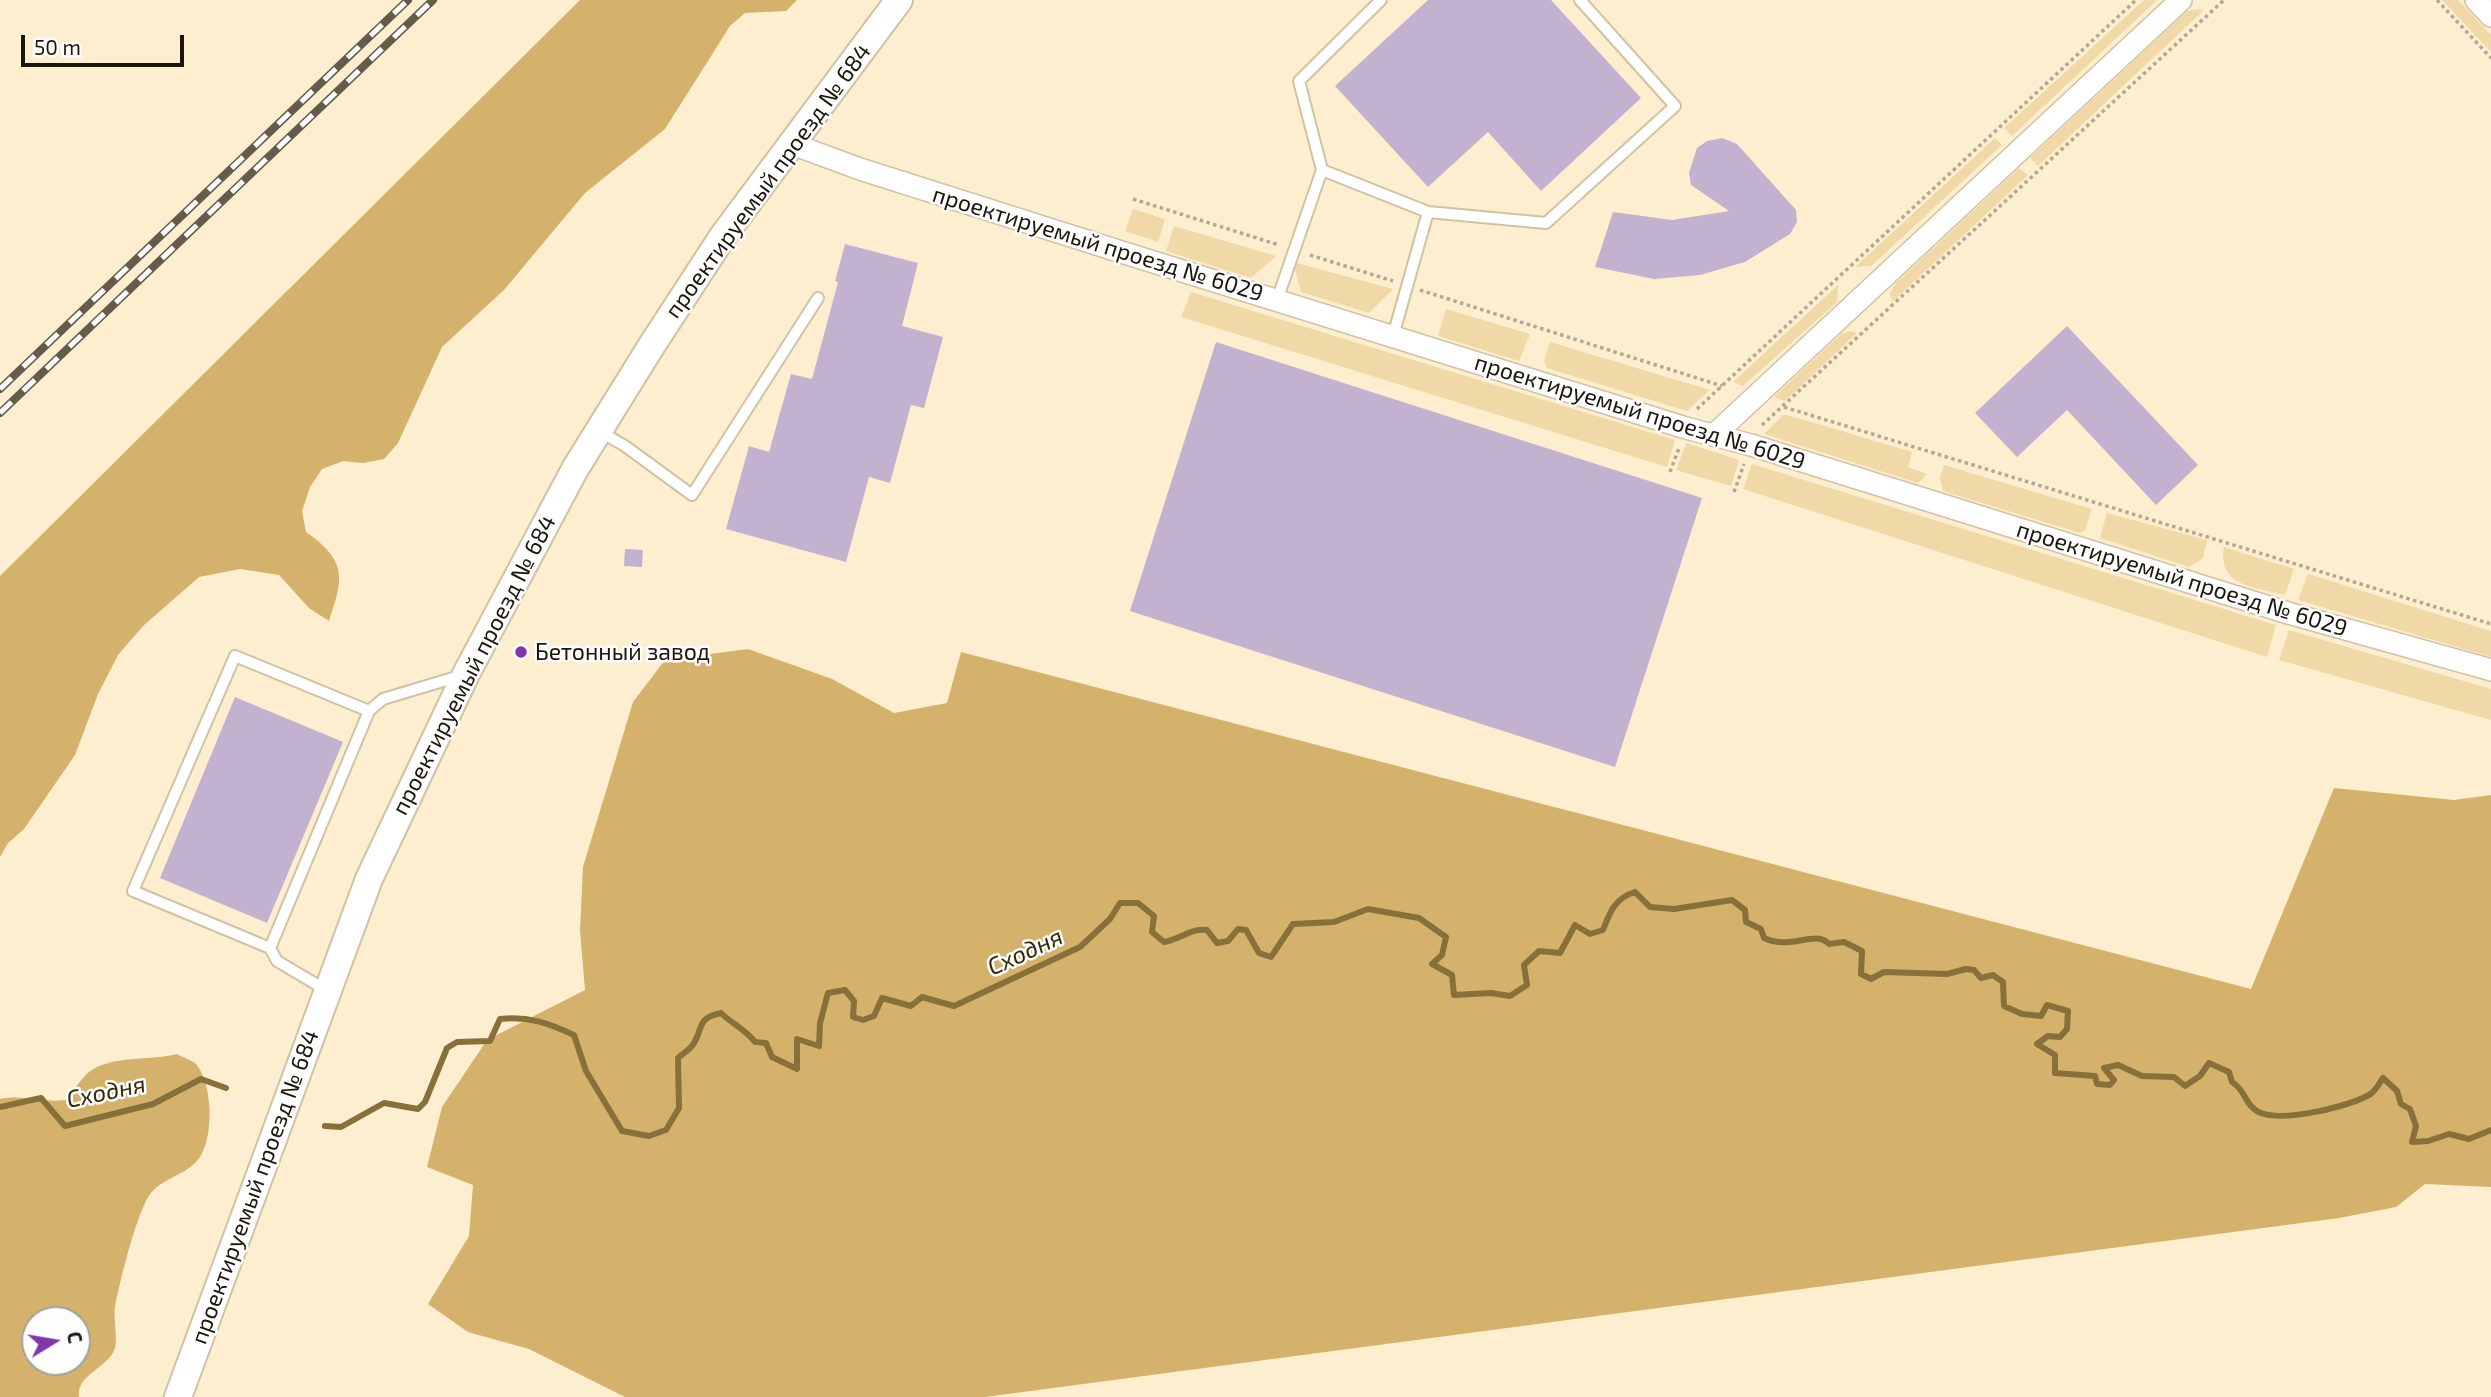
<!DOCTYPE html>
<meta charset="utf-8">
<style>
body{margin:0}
#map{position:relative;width:2491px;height:1397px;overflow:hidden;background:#fdeecf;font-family:"Exo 2",sans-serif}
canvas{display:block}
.north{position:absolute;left:21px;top:1306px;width:70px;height:70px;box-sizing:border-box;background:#fdfdfd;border:2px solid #a3a19d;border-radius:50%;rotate:79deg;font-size:19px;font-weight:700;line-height:28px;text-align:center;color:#1c170c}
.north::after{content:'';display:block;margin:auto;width:24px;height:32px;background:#7f37a9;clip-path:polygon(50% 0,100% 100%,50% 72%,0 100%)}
.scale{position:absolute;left:21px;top:35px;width:163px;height:32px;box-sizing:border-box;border:4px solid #1c170c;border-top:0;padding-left:9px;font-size:21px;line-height:24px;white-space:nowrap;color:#1c170c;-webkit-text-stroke:5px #fdfdfd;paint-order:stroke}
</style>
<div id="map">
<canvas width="2491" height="1397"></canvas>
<div class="north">С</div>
<div class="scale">50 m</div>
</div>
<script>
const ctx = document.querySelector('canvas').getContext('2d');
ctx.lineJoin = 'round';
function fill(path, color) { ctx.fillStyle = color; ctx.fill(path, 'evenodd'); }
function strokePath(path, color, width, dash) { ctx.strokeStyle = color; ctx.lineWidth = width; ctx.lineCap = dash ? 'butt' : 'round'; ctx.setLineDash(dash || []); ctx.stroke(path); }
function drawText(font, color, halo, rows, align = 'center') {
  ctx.font = font + ' "Exo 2",sans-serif'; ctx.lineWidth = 5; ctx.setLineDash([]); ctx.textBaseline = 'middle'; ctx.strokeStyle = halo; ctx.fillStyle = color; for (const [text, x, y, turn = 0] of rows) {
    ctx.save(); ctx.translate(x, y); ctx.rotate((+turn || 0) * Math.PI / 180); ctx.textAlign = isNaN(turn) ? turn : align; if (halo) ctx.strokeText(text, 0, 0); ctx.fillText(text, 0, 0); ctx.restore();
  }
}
fill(new Path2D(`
 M2144 0H2157L2012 136 2004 128Z
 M2442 0H2458L2491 35V52Z
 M2200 9 2203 11 2038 166 2030 158 2187 11Z
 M1995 138 2002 145 1871 266 1855 267Z
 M2019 168 2028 175 1892 302 1890 293 1895 284Z
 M1133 209 1165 219 1158 242 1125 231Z
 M1174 226 1276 256 1251 278 1166 251Z
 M1293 262 1393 289 1369 313 1301 292Z
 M1838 285 1837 302 1743 386 1733 382Z
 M1191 292 1675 440 1667 467 1181 317Z
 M1446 309 1530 334 1519 361 1438 336Z
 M1850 331 1857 333 1785 401 1774 397 1841 334Z
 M1550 342 1710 390 1687 411 1547 368 1544 361Z
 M1784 414 1912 452 1908 467 1927 474 1918 483 1764 434Z
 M1686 443 1739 460 1731 486 1676 470Z
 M1752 464 2276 625 2267 657 1743 489Z
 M1944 465 2092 509 2085 530 2080 533 1943 491 1940 477Z
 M2107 513 2207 540 2203 558 2189 567 2100 538Z
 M2224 547 2294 569 2285 595C2256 587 2217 587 2224 547Z
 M2308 574 2491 631V657L2298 600Z
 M2289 630 2491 689V720L2279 660Z`), '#f0d8a7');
fill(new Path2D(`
 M580 0H797L786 11 745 13 730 26 665 129 585 193 504 290 442 347 398 443 384 459 363 463 343 461 322 469 310 487 302 511 306 532C347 561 344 577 329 621L309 608 279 575 240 569 199 577 143 626 118 655 98 694 75 755 24 829 8 843 0 857V576Z
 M748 649 832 679 894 713 947 703 961 652 2251 989 2334 788 2454 800 2491 795V1187L2425 1184 2396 1207 2339 1218 985 1397H625L529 1349 468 1332 428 1304 469 1236 473 1185 427 1167 442 1107 487 1040 585 990 580 931 583 867 633 702 665 660Z
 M177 1054C182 1057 192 1060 196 1064 214 1085 215 1147 194 1164 177 1179 155 1180 145 1203 133 1229 121 1277 115 1306 113 1319 118 1338 115 1348 109 1368 76 1374 79 1397H0V1099C23 1094 42 1103 65 1100 74 1091 84 1073 95 1068 122 1055 150 1061 177 1054ZM35 1320H77V1362H35Z`), '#d4b26b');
strokePath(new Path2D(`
 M0 1107 41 1098 65 1126 153 1104 201 1079 226 1088
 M325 1126 341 1127 384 1103 418 1109 425 1102 447 1048 457 1042 490 1041 500 1019C529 1016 548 1023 574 1035L586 1071 622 1131 649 1136 666 1130 679 1108 678 1058C682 1054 689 1050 692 1046 704 1030 695 1018 721 1013 732 1024 745 1029 755 1042L766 1043 772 1057 797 1069V1039L819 1046 820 1023 828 993 845 990 854 1001 853 1017 863 1020 874 1016 882 998 911 1006 922 997 954 1006 1080 947 1110 919 1120 903H1138L1154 916 1152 932 1164 942C1181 939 1190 928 1207 930L1217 943 1228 941 1238 929 1246 930 1259 953 1271 957 1293 924 1334 922 1368 909 1419 918 1446 937 1442 955 1432 964 1452 975 1454 995 1491 993 1510 996 1527 985 1524 965 1539 951 1560 953 1575 925 1590 934 1603 930C1610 912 1615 898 1635 892L1650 907 1674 909 1732 900 1745 910 1746 922 1761 929 1764 938C1791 951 1815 929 1829 944L1844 942 1862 951 1861 974 1871 979 1884 972 1947 974 1966 969 1974 970 1981 978 1993 975 2003 982 2004 1006 2022 1014 2041 1016 2047 1005 2068 1011 2067 1029 2060 1037 2048 1036 2037 1044 2055 1055V1073L2095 1076 2097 1084 2110 1085 2114 1080 2104 1068 2118 1065 2142 1076 2174 1077 2185 1086 2200 1076 2209 1063 2229 1072 2232 1082C2246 1090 2245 1107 2261 1113 2285 1122 2346 1107 2369 1095 2375 1092 2379 1084 2383 1078L2397 1091 2401 1104 2410 1109 2416 1126 2412 1142 2428 1141 2449 1134 2469 1139 2491 1130`), '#88703b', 6);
fill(new Path2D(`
 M1428 0H1551L1641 98 1541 191 1488 132 1428 187 1335 86Z
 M1722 138 1737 144 1796 210 1797 222 1790 234 1745 262 1700 275 1654 279 1595 267 1613 212 1672 220 1729 211 1691 185 1689 173 1697 148 1707 141Z
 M845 244 918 263 902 326 943 337 924 408 911 405 890 483 869 477 846 562 726 529 749 446 769 452 791 374 812 379 838 282 835 281Z
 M2067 326 2198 465 2156 505 2067 410 2017 457 1975 413Z
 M1216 342 1702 498 1615 767 1130 611Z
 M625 549 643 550 642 567 624 566Z
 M235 697 343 742 267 923 160 878Z`), '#c2b2cf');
const service = new Path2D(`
 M1322 170 1428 212 1546 223 1675 106 1580 0
 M1277 300 1322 170 1299 81 1381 0
 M1393 336 1428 212
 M599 431 625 446 692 495 818 298
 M270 948 133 891 235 656 369 711
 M326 990 277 961 270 948 369 711 383 699 463 675`);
const minor = new Path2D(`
 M2476 0 2491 16
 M792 144 860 169 1115 250 1686 428 1751 445 2288 613 2491 670
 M1714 435 2181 0`);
const tertiary = new Path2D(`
 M178 1397 369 879 466 674 575 469 652 345 723 236 899 0`);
strokePath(service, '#d1c2a4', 14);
strokePath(minor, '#d1c2a4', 24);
strokePath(tertiary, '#d1c2a4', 30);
strokePath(new Path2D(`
 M2437 0 2491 58
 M1133 199 1279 245
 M1310 255 1393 281
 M1420 290 1722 386
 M1784 407 2491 624
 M1697 409 2136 0
 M1762 425 2224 0
 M1670 472 1679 448
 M1734 492 1744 464`), '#b4a890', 3.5, [3.5, 3.5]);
strokePath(service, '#fff', 10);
strokePath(minor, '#fff', 21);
strokePath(tertiary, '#fff', 26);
const rail = new Path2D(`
 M0 389 408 0
 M0 413 433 0`);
strokePath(rail, '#645b4a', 8);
strokePath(rail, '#fdfdfd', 5, [16]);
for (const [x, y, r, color] of [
 [521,652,7,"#7f37a9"]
]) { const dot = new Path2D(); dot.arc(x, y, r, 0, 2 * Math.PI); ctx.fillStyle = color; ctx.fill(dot); strokePath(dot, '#fdfdfd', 2.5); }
drawText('23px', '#1c170c', '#fdfdfd', [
 ["проектируемый проезд № 684",768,181,-54],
 ["проектируемый проезд № 6029",1098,244,17],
 ["проектируемый проезд № 6029",1640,412,17],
 ["проектируемый проезд № 6029",2182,579,17],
 ["проектируемый проезд № 684",474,665,-63],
 ["проектируемый проезд № 684",255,1187,-70]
]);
drawText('23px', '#1c170c', '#fdfdfd', [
 ["Бетонный завод",535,652]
], 'left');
drawText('italic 24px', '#372908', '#fdfdfd', [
 ["Сходня",1025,952,-25],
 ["Сходня",106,1092,-12]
]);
</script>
